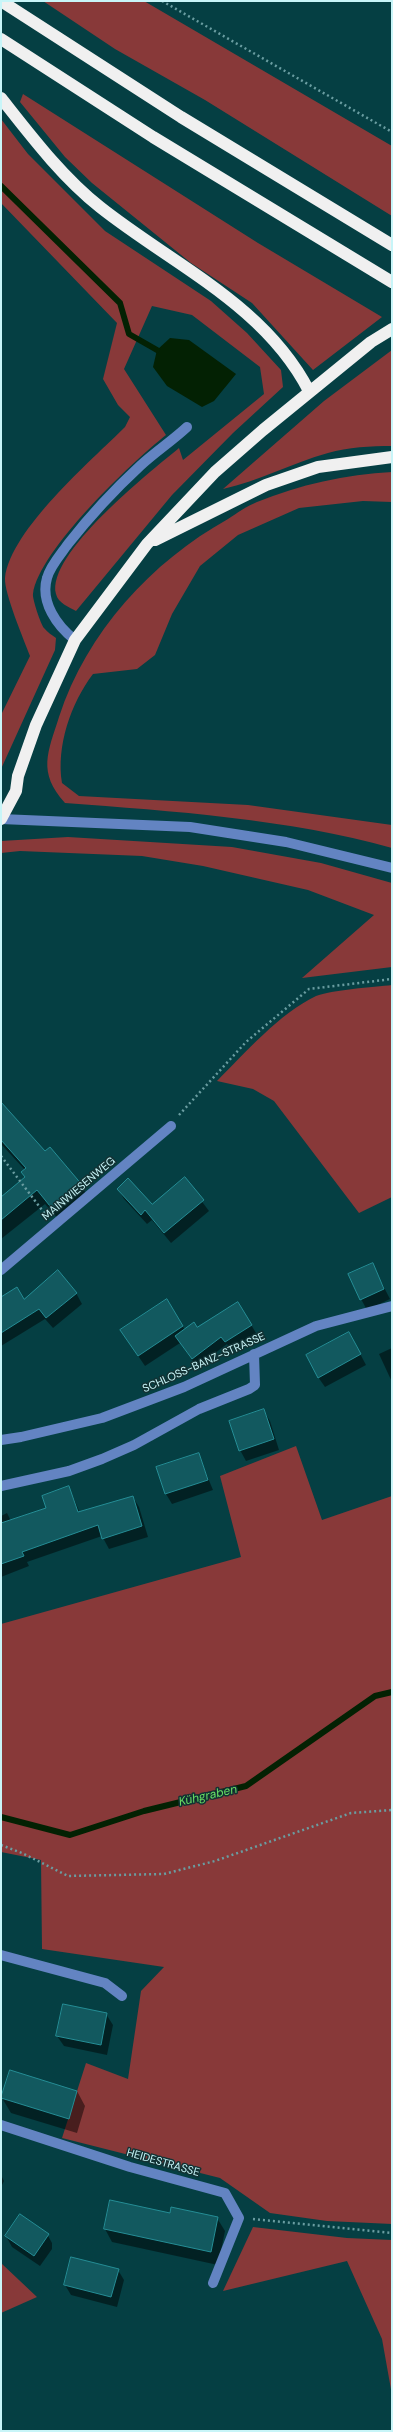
<!DOCTYPE html>
<meta charset="utf-8">
<style>
body{margin:0}
#map{position:relative;width:393px;height:2432px;overflow:hidden;background:#053f43;font-family:"DM Sans",sans-serif}
canvas{display:block}
.frame{position:absolute;inset:0;border:2px solid #c8f5f8;pointer-events:none}
</style>
<div id="map">
<canvas width="393" height="2432"></canvas>
<div class="frame"></div>
</div>
<script>
const ctx = document.querySelector('canvas').getContext('2d');
ctx.lineJoin = 'round';
function fill(path, color) { ctx.fillStyle = color; ctx.fill(path, 'evenodd'); }
function strokePath(path, color, width, dash) { ctx.strokeStyle = color; ctx.lineWidth = width; ctx.lineCap = dash ? 'butt' : 'round'; ctx.setLineDash(dash || []); ctx.stroke(path); }
function drawText(font, color, halo, rows, align = 'center') {
  ctx.font = font + ' "DM Sans",sans-serif'; ctx.lineWidth = 3; ctx.setLineDash([]); ctx.textBaseline = 'middle'; ctx.strokeStyle = halo; ctx.fillStyle = color; for (const [text, x, y, turn = 0] of rows) {
    ctx.save(); ctx.translate(x, y); ctx.rotate((+turn || 0) * Math.PI / 180); ctx.textAlign = isNaN(turn) ? turn : align; if (halo) ctx.strokeText(text, 0, 0); ctx.fillText(text, 0, 0); ctx.restore();
  }
}
fill(new Path2D(`
 M43 1H144L392 146V216L205 100 115 49Z
 M23 94 258 243 382 317 313 370 252 303 191 263 92 183 65 157 20 102Z
 M1 119 28 154 105 231 211 301 247 333 281 370 283 387 233 433 172 495 76 611C69 607 58 603 56 594 46 554 150 472 179 448L183 460 264 394 260 367 192 315 152 306 124 369 166 435C131 463 39 550 33 594 32 598 41 625 44 628 47 632 52 635 56 638L55 650 1 769V715L30 656C24 640 4 593 5 578 11 529 91 461 125 427L130 417 118 405 103 379 117 323 1 203Z
 M392 350V446C371 446 348 447 328 453 292 463 259 481 223 489L324 401Z
 M392 472V502L363 501 299 508 238 535 200 566 172 614 155 655 137 669 93 674C71 703 56 746 62 783L79 796 248 805 392 825V848C289 819 172 811 65 803 37 772 48 752 59 717 87 632 151 562 228 519 237 513 247 506 257 502 299 485 346 474 392 472Z
 M68 837 232 847 321 863 392 883V967L302 978 374 915 308 890 203 866 142 856 20 851 1 853V841Z
 M392 985V1197L359 1213 274 1101 253 1089 217 1081C245 1053 280 1013 316 996 331 990 374 987 392 985Z
 M296 1446 322 1520 392 1496V2224L327 2221 270 2213 220 2178 62 2138 86 2063 128 2079 141 1991 164 1967 42 1949 41 1860 1 1852V1624L241 1557 220 1476Z
 M253 2227 347 2238 392 2240V2395L382 2339 347 2261 223 2291Z
 M1 2263 37 2297 1 2313Z`), '#883939');
fill(new Path2D(`
 M170 338 189 340 236 374 214 401 202 407 167 386 153 367 157 350Z`), '#032103');
fill(new Path2D(`
 M1 1103 45 1152 50 1149 82 1187 90 1200 63 1224 45 1204 1 1239V1198L26 1178 25 1170 1 1144Z
 M185 1179 209 1211 171 1243 152 1220 147 1224 124 1199 118 1189 151 1206Z
 M372 1264 390 1299 367 1310 361 1299Z
 M76 1293 82 1304 53 1328 45 1319 1 1346V1298L24 1301Z
 M166 1301 185 1330 197 1328 238 1303 256 1333 230 1349 227 1344 197 1367 180 1343 145 1366 128 1341Z
 M355 1344 366 1365 325 1387 318 1377Z
 M392 1348V1382L379 1354Z
 M264 1411 270 1421 279 1450 246 1461 240 1450Z
 M198 1454 213 1490 172 1504 166 1494Z
 M69 1487 80 1513 133 1497 139 1507 148 1537 109 1549 102 1536 27 1562 29 1566 1 1577V1516L7 1513 11 1521 47 1508Z
 M106 2014 113 2025 107 2055 64 2046 57 2036Z
 M77 2091 85 2106 77 2133 11 2113 2 2098Z
 M1 2175 4 2181 1 2187Z
 M170 2214 217 2218 225 2231 218 2265 112 2242 105 2229Z
 M46 2232 52 2243V2249L40 2266 12 2247 6 2236Z
 M118 2270 124 2280 117 2307 71 2295 65 2285Z`), '#0007');
strokePath(new Path2D(`
 M1 186 120 303 129 334 157 350
 M1 1817 70 1835 144 1811 246 1786 375 1696 392 1692`), '#032103', 6);
const building = new Path2D(`
 M1 1102 45 1151 50 1147 83 1186 54 1211 37 1190 1 1220V1197L25 1177 21 1172 26 1168 1 1140Z
 M185 1177 204 1200 164 1233 145 1210 141 1215 117 1189 128 1178 152 1204Z
 M373 1263 384 1289 360 1300 348 1274Z
 M58 1270 77 1293 46 1318 39 1309 1 1333V1297L17 1287 24 1299Z
 M167 1299 183 1326 138 1356 120 1330Z
 M238 1302 252 1325 225 1342 221 1337 192 1359 175 1336 194 1322 197 1327Z
 M349 1332 361 1354 318 1378 306 1355Z
 M264 1409 274 1439 239 1451 229 1421Z
 M199 1453 208 1480 165 1494 156 1467Z
 M69 1486 78 1512 133 1496 142 1526 102 1539 98 1525 22 1552 24 1556 1 1564V1523L46 1508 42 1496Z
 M63 2004 107 2013 101 2045 56 2036Z
 M10 2070 77 2091 69 2119 1 2098Z
 M110 2200 170 2213 171 2207 218 2217 211 2252 104 2229Z
 M20 2214 49 2234 34 2256 5 2236Z
 M71 2257 119 2269 111 2297 64 2285Z`);
fill(building, '#12595f');
strokePath(building, '#258d95', 1);
strokePath(new Path2D(`
 M162 1 392 132
 M179 1115 246 1042 309 989 392 979
 M1 1156 45 1214
 M1 1845 22 1853 68 1876 164 1874 215 1861 351 1813 392 1810
 M253 2219 392 2233`), '#6a9da1', 2.5, [2, 3]);
strokePath(new Path2D(`
 M75 640C57 626 40 602 47 578 50 566 61 554 68 544 90 516 114 490 140 466 155 452 172 441 187 427
 M1 819 190 827 286 842 392 868
 M1 1270 171 1126
 M1 1440 21 1437 102 1418 184 1387 316 1326 392 1306
 M1 1486 69 1471 102 1459 134 1445 199 1409 249 1389 255 1385 254 1354
 M1 1955 105 1983 122 1996
 M1 2125 130 2167 225 2193 239 2218 213 2283`), '#6384c2', 10);
strokePath(new Path2D(`
 M1 1 181 117 392 245
 M1 39 153 137 392 282
 M1 98C31 136 62 177 100 207 173 265 265 305 309 391
 M155 540 266 485 318 467 392 457
 M1 819 16 791 18 776 36 725 75 640 147 544 215 472 263 430 371 342 392 329`), '#f0f0f0', 12);
drawText('11px', '#c8f5f8', '#133234', [
 ["MAINWIESENWEG",79,1189,-40],
 ["SCHLOSS-BANZ-STRASSE",204,1363,-24],
 ["HEIDESTRASSE",163,2163,16]
]);
drawText('italic 12px', '#68df63', '#133234', [
 ["Kühgraben",208,1796,-13]
]);
</script>
